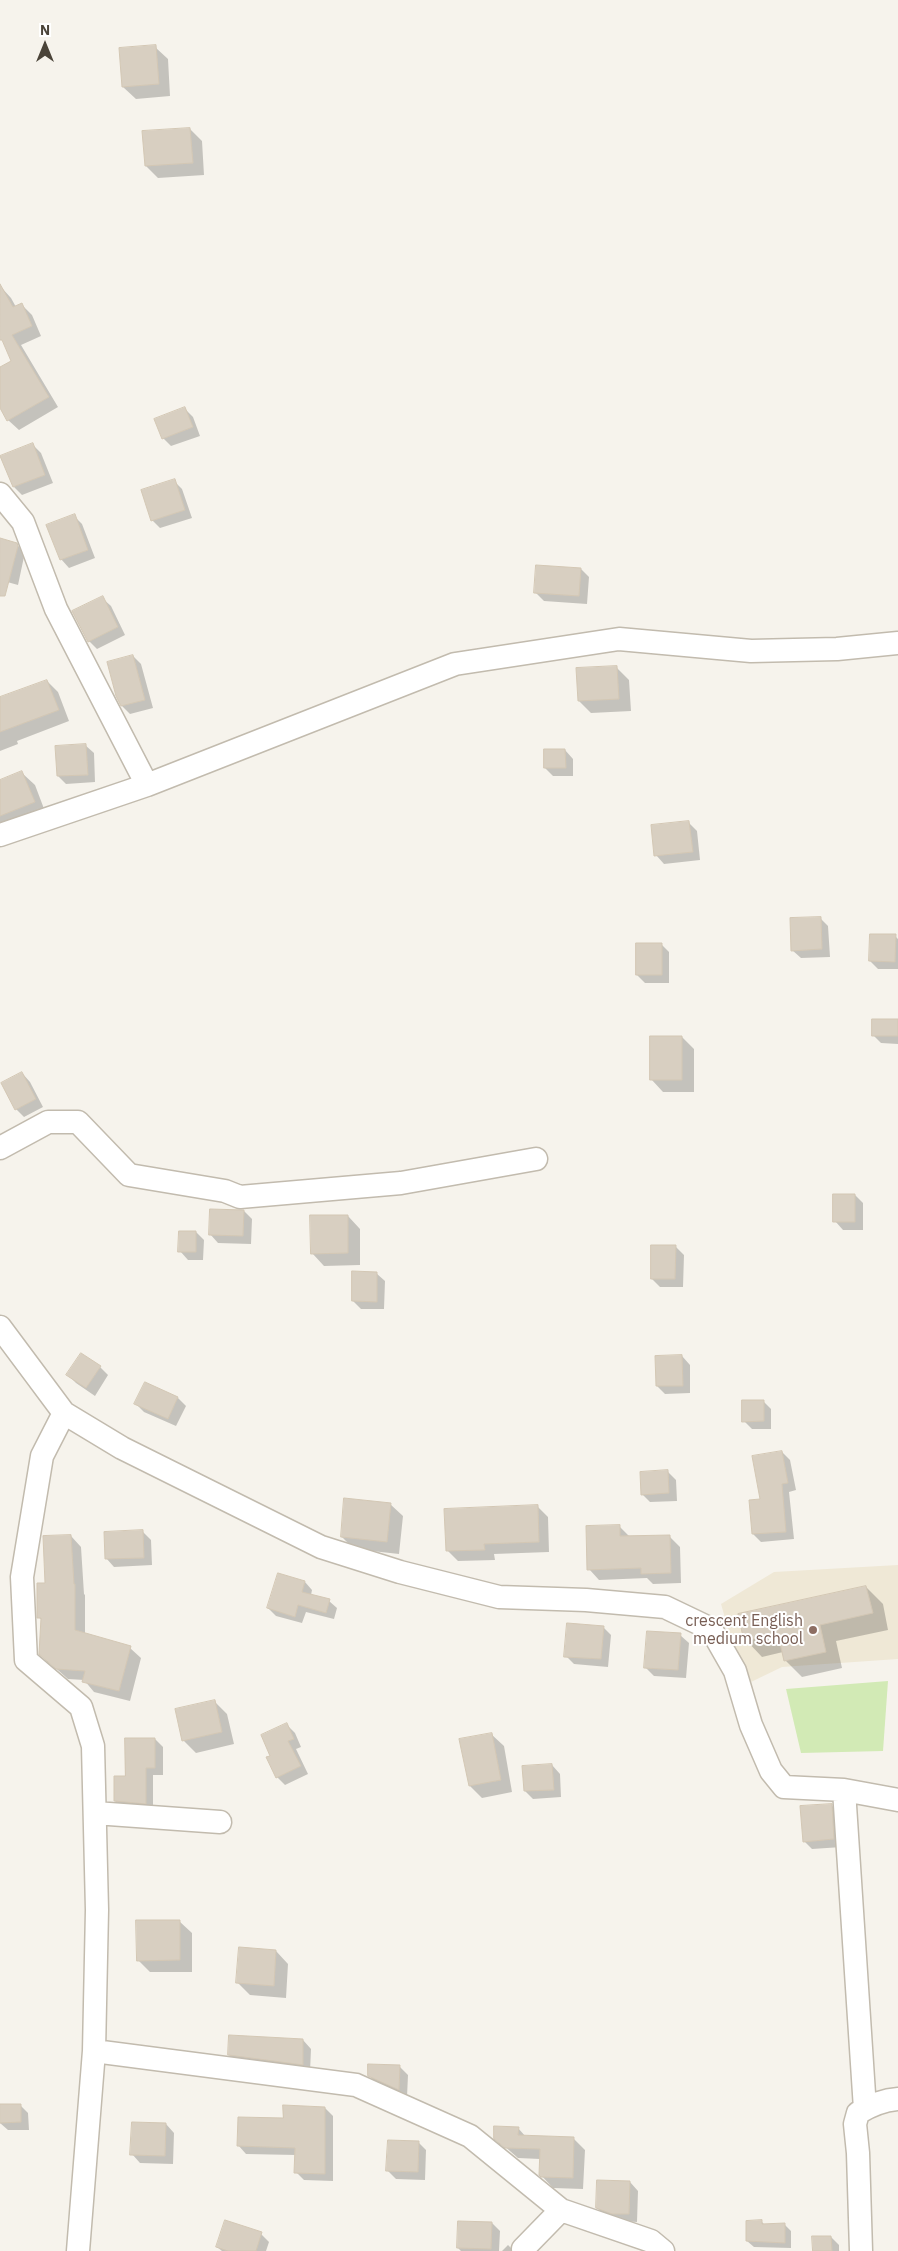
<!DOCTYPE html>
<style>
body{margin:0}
#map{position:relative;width:898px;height:2251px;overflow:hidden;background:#f6f3ec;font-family:"IBM Plex Sans",sans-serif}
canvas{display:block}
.north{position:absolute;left:20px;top:20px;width:50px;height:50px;-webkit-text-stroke:4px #fff;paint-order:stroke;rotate:0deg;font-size:14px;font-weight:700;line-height:20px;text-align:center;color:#4b4439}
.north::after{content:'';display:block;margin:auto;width:18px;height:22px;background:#4b4439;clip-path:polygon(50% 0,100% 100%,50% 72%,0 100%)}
</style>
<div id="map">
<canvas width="898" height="2251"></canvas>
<div class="north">N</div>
</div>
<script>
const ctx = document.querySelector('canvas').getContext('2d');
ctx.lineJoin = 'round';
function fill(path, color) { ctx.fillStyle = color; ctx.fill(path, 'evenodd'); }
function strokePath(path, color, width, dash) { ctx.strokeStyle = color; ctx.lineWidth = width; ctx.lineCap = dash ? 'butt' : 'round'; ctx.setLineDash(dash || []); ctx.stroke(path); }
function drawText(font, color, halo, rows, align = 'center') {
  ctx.font = font + ' "IBM Plex Sans",sans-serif'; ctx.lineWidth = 4; ctx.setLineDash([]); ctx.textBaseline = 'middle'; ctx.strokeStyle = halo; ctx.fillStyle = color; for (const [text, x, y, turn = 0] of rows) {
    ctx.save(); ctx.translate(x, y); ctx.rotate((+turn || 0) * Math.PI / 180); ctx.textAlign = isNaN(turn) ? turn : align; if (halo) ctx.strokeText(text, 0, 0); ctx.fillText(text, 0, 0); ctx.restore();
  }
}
fill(new Path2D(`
 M898 1565V1659L782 1667 751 1682 736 1656 721 1604 774 1572Z`), '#efe8d6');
fill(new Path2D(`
 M888 1681 883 1751 801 1753 786 1689Z`), '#d2eab5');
fill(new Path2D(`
 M155 47 168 59 170 96 136 99 123 87Z
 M190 129 202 141 204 175 158 178 146 166Z
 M1 287 11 298 16 307 22 305 32 315 41 336 21 345 58 407 19 430 8 420 0 406V368L13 361 0 333Z
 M185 409 193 417 200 436 171 446 163 438Z
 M32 444 41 453 53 483 22 495 14 487Z
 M174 481 182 489 192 518 160 528 152 520Z
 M74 516 82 524 95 558 69 568 61 559Z
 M0 540 16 544 25 552 18 585 0 580Z
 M581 569 589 577 587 604 544 601 536 593Z
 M102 598 111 606 125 635 97 649 89 641Z
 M133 656 141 664 153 708 130 714 122 706Z
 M616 667 629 680 631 711 591 713 579 701Z
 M47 681 58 692 69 721 17 741 18 744 0 751V699Z
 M85 745 94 753 95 782 66 784 58 776Z
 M565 750 573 759V776H553L545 768Z
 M22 773 35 785 46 814 0 833V782Z
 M689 823 697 831 700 860 664 864 656 855Z
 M820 918 828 926 830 957 801 958 792 950Z
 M895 936 898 939V969H878L870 961Z
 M661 944 669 952V983H645L637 975Z
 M898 1020V1044L881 1043 873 1035Z
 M682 1037 694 1049V1092H663L651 1079Z
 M22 1073 30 1082 43 1107 24 1117 16 1109Z
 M855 1195 863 1203V1230H843L835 1221Z
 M244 1211 252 1219 251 1244 218 1243 210 1234Z
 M348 1216 360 1229V1265L324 1266 312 1253Z
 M196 1232 204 1240 203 1260H188L180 1251Z
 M675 1246 684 1255 683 1287H660L652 1279Z
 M376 1273 385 1281 384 1309H361L353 1301Z
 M682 1356 690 1365V1393L665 1394 657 1386Z
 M100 1367 108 1375 95 1396 76 1383 68 1375Z
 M145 1383 178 1398 186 1406 176 1426 144 1412 136 1404Z
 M763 1401 771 1409V1429H752L744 1421Z
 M782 1452 790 1460 796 1490 789 1492 794 1539 761 1542 753 1534 761 1500Z
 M668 1472 676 1480 677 1501 650 1502 642 1494Z
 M390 1504 403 1516 399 1554 354 1549 342 1537Z
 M538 1507 548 1517 549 1552 494 1554 495 1560 458 1561 447 1550Z
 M619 1526 630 1537H670L680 1547 681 1583 653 1584 647 1578 599 1580 589 1569Z
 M143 1532 151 1540 152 1565 114 1567 106 1558Z
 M71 1536 81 1547 84 1594 85 1595V1636L130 1648 141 1658 130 1701 94 1692 84 1680 68 1679 51 1664 42 1620 38 1617 46 1585Z
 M278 1574 305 1582 312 1590 311 1595 329 1601 337 1608 334 1619 306 1612 302 1623 276 1616 268 1608Z
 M866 1587 883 1604 888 1630 836 1641 842 1668 802 1677 785 1660 783 1652 762 1657 746 1640Z
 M603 1627 611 1635 608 1667 574 1664 566 1656Z
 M680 1635 689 1643 686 1678 654 1676 645 1667Z
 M214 1701 227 1714 234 1744 196 1753 183 1740Z
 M287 1725 295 1733 301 1747 296 1749 308 1774 285 1785 277 1777 271 1756Z
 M491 1734 504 1746 512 1792 482 1798 470 1786 461 1740Z
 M155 1739 163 1747V1775H153V1811L123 1809 115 1801 126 1777Z
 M552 1765 560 1774 561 1797 533 1799 525 1791Z
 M831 1805 839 1813 842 1847 812 1849 804 1841Z
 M179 1921 192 1933V1972H150L138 1960Z
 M276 1951 288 1964 286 1998 250 1995 237 1982Z
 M303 2040 311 2049 310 2072 238 2063 229 2055Z
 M399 2066 408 2075 407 2097 377 2084 369 2075Z
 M0 2105H20L28 2113 29 2130H8L0 2123Z
 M325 2108 333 2116V2181L304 2180 296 2172V2155L246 2154 238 2145 284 2119Z
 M166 2124 174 2133 173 2164 140 2163 132 2154Z
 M518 2128 526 2137 573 2138 585 2150 583 2189 553 2188 540 2174V2159L518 2158 495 2138Z
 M418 2142 426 2150 425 2180 396 2179 388 2171Z
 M630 2182 638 2191 637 2222 621 2221 605 2216 597 2208Z
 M762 2222 765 2225H785L791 2231V2248L754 2247 747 2241Z
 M492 2223 500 2231 499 2251H461L458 2248Z
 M261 2234 269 2242 266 2251H222L217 2247Z
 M831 2237 839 2245V2251H814Z
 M508 2245 514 2251H502Z`), '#0003');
const building = new Path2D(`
 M156 45 159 84 122 87 119 48Z
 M190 128 193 163 145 166 142 131Z
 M0 284 13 307 22 303 32 326 12 335 49 397 7 421 0 408V367L11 361 2 340H0Z
 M185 407 193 427 162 439 154 419Z
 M33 443 45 475 13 487 0 456Z
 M175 479 185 510 151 521 141 490Z
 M75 514 88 550 60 560 46 525Z
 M0 538 17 543 18 546 5 596H0Z
 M536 565 581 568 579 596 534 593Z
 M103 596 118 627 88 642 72 611Z
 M133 655 145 700 121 706 116 696 107 662Z
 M617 666 619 699 578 701 576 668Z
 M47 680 59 710 0 732V697Z
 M86 744 88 775 57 776 55 746Z
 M544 749H565L566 768H544Z
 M22 771 35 802 0 816V780Z
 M689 821 693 852 654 856 651 825Z
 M821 917 822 949 791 951 790 918Z
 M870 934H896L895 962 869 961Z
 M636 943H662V975H636Z
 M872 1019H898V1036H872Z
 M650 1036H682V1080H650Z
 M22 1072 36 1099 15 1110 1 1083Z
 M833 1194H855V1222H833Z
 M210 1209 244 1210 243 1236 209 1235Z
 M310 1215H348V1253L311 1254Z
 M179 1231H196V1252H178Z
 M651 1245H676L675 1279H651Z
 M352 1271 377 1272V1302L352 1301Z
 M81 1353 101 1366 86 1388 66 1375Z
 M682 1355 683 1386H656L655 1356Z
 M145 1382 178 1397 168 1419 134 1404Z
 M742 1400H764V1421L742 1422Z
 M782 1451 788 1483 782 1484 786 1532 752 1534 749 1500 760 1499 752 1456Z
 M668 1470 669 1493 641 1495 640 1472Z
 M344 1498 391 1503 387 1542 341 1537Z
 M538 1505 539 1542 484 1544 485 1550 446 1551 444 1509Z
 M620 1525V1536L670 1535 671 1573 641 1574V1568L587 1570 586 1526Z
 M143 1530 144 1558 105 1559 104 1532Z
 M71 1535 74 1584H75V1630L131 1646 119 1691 82 1682 85 1671 56 1669 39 1654 41 1618H37V1583H45L43 1536Z
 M278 1573 305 1581 302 1592 330 1599 326 1613 298 1605 295 1617 267 1608Z
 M866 1586 873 1613 820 1625 826 1652 784 1661 778 1634 744 1641 738 1614Z
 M567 1623 604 1626 601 1659 564 1657Z
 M647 1631 681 1633 678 1670 644 1668Z
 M215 1700 222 1732 182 1741 175 1709Z
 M287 1723 294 1739 288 1741 301 1766 276 1778 266 1757 270 1756 261 1735Z
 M492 1733 501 1780 469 1786 459 1739Z
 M125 1738H155V1768H146V1804L114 1801V1776H125Z
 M552 1764 554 1790 524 1791 522 1766Z
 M832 1804 834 1839 803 1842 800 1806Z
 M136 1920H180V1960L137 1961Z
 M239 1947 276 1950 274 1986 236 1983Z
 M229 2035 303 2039V2065L228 2055Z
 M368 2064 400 2065 399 2090 368 2076Z
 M0 2104H21V2122L0 2123Z
 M283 2105 325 2107V2174L294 2173 295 2148 237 2146 238 2117 283 2118Z
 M132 2122 166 2123 165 2156 130 2155Z
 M494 2126 519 2127 518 2135 574 2137 573 2178 541 2177 539 2175 540 2149 505 2148 494 2139Z
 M388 2140 419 2141 418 2172 386 2171Z
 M597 2180 630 2181 629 2214H612L596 2208Z
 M225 2220 262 2232 256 2251H228L216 2247Z
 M762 2220V2224L785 2223V2243L746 2241V2221Z
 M458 2221 492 2222 491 2249 457 2248Z
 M812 2236H831L832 2251H813Z`);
fill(building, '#d8cfc1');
strokePath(building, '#d3c7b4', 1);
const minor = new Path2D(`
 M0 494 23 522 56 609 147 785
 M0 835 147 785 455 664 619 639 751 651 837 649 898 643
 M0 1148 48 1122H78L129 1175 225 1191 240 1197 401 1183 536 1159
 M0 1327 64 1413 122 1448 321 1547 400 1572 499 1597 586 1600 665 1607 711 1629 735 1671 751 1725 771 1771 784 1787 844 1790 898 1800
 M64 1413 42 1456 22 1577 26 1660 81 1707 93 1746 97 1910 94 2051 78 2251
 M844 1790 865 2109
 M95 1813 220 1822
 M94 2051 356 2085 470 2136 561 2210 651 2241 663 2251
 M523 2249 561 2210
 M861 2251 858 2153 855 2124 858 2113C871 2105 884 2100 898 2099`);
strokePath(minor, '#c2bbae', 25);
strokePath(minor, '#fff', 22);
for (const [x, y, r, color] of [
 [813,1630,5,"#8d6e63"]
]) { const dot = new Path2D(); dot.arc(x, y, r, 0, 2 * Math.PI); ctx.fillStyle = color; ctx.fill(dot); strokePath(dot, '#fff', 2); }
drawText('16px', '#785e54', '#fff', [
 ["crescent English",803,1621],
 ["medium school",803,1639]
], 'right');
</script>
